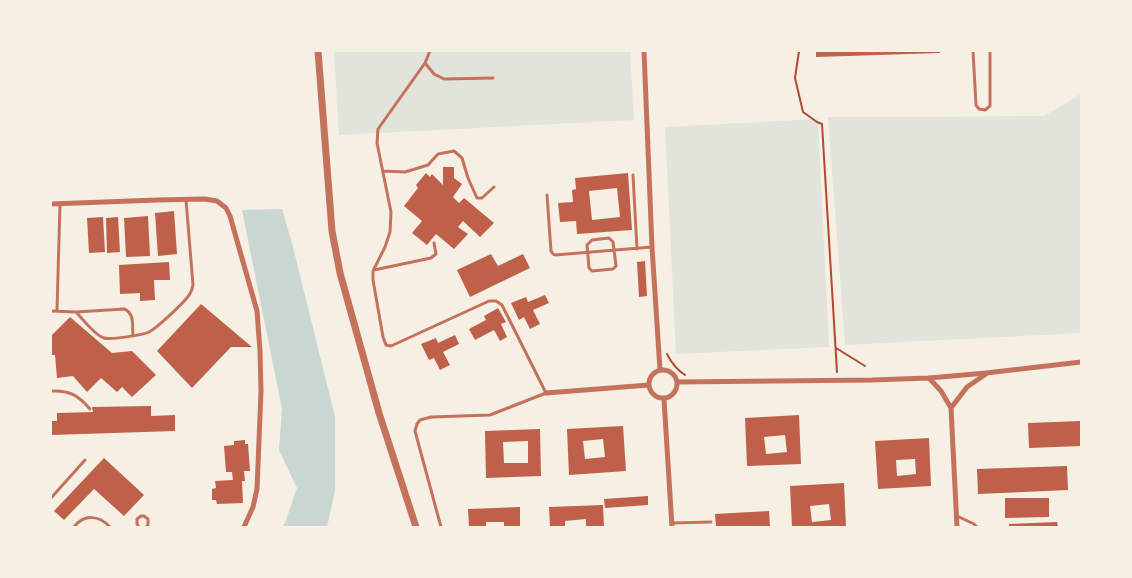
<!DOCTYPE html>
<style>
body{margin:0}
#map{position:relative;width:1132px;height:578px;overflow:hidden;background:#f6efe4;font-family:"Varela Round",sans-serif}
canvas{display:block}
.frame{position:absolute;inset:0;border:52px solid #f6efe4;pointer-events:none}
</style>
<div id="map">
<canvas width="1132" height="578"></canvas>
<div class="frame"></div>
</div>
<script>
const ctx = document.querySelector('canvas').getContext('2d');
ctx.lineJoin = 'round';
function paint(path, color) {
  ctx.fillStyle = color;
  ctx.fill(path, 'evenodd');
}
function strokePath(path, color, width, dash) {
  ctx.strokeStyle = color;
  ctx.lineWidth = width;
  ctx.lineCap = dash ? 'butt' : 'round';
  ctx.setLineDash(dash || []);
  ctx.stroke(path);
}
paint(new Path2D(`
 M334,51H630L634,120L339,135Z
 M1081,94V333L845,345L828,117L1044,116Z
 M818,119L829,347L676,354L665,127Z`), '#e2e4dc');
paint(new Path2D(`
 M282,209L293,247L335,417V491L327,527H282L285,523L297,488L279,450L282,409L242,210Z`), '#c9d6d2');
paint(new Path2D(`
 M816,51H940V53L816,57Z
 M443,167H454V178L462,184L453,197L459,203L464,198L494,223L480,237L463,221L458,227L468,234L454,249L436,234L427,245L412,233L422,221L404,206L418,188L416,185L426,173L430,177L432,174L443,185Z
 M628,173L632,230L577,234L576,221L560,222L558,203L573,202L572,190L576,189L575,178ZM617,188L620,217L592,220L589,191Z
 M174,211L177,254L158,256L155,213Z
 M148,216L150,256L126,257L124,218Z
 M103,217L105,252L89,253L87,218Z
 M118,217L120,252L107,253L106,218Z
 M491,254L498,266L523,254L530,268L470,297L457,270Z
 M645,261L647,296L639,297L637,262Z
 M169,262L170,280H154L155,300L140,301V293L120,294L119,265Z
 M545,295L549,303L533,310L540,324L530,329L524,317L519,320L511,303L526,297L528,302Z
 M201,304L252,347H231L192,388L157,351Z
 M498,308L506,322L501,324L507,337L500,341L494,330L475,340L469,329L486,320L484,316Z
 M70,317L112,353L132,351L156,375L132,397L122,387L117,392L101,378L87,392L73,376L57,378L55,355H51V336Z
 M455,335L459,344L443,352L450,365L440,370L434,358L429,360L421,344L436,338L438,343Z
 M151,406V416L175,415V431L51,435V421H57V413L93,412L92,407Z
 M799,415L801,464L747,466L745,418ZM785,435L787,452L766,454L764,437Z
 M1081,421V446L1029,448L1028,423Z
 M623,426L626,471L569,475L567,429ZM603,439L605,457L585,459L583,441Z
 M540,429L541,476L486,478L485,431ZM528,441V463H504L503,442Z
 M929,438L931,486L878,489L875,441ZM915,459L916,474L897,476L896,460Z
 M245,440V444H248L250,471H244L245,481H242L243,503L217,504L216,500H212V489L216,488L215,481L233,480L232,472H226L224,446L234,445V441Z
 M104,458L144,495L124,516L94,489L64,520L54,511Z
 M1067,466L1068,490L978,494L977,469Z
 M844,483L846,527H792L790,486ZM829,504L831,520L812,522L810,506Z
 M648,496V505L605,508L604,499Z
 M1005,498H1049V517L1005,518Z
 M603,505L604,527H586V519L565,521V527H550L549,507Z
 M520,507V527H504V522H486V527H469L468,509Z
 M769,511L770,527H716L715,514Z
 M1057,522L1058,527H1009V524Z`), '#bf614a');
strokePath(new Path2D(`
 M799,51L795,78L803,112L817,122L822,124L837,372
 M836,348L865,366
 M667,354C671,362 677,370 685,375`), '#b5482f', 2);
strokePath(new Path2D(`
 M430,51L425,63L378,129L377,143L391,212L390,232L385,247L373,271V280L383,337L386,345L391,346L489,301H496L502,305L546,393L490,415L431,417L420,420L417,424L415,431L441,527
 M973,51L976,105L979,109L985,110L990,106V51
 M425,63L434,74L444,79L493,78
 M383,171L405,172L428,165L438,154L454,151L462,158L468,178L477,198H482L494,187
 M633,175L637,249
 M547,195L551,251L553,254L555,255L652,247
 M609,238L613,242L616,266L613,269L592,271L589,268L587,245L592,240Z
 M374,270L431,258L436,254L434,243
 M57,310L60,204
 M51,311L76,312L124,309C135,313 132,326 133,336
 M76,312C83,319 94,335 104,338C110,340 143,335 149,332C157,328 180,306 186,299C190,295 192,290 193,285L186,200
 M51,391C69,390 78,395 90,409
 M51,498L85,460
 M957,516L974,524L977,527
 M672,523L711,522
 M74,527C84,514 99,515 110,527
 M139,527L137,524V519L141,516H144L148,519V525L146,527`), '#c5725c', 3);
strokePath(new Path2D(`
 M644,51L652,247L660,370
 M51,204L157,200L205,199L217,201L226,208L230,216L257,311L260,351L261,391L257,489L253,507L244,527
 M649 384a14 14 0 1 1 28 0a14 14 0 1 1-28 0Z
 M929,378L941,391L951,408L957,527
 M677,382L872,380L929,378L986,373L1081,362
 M546,393L649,385
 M664,399L672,527
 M951,408L967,387L986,374`), '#c5725c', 5);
strokePath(new Path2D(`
 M318,51L332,231L340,273L379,413L416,527`), '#c5725c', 7);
</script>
